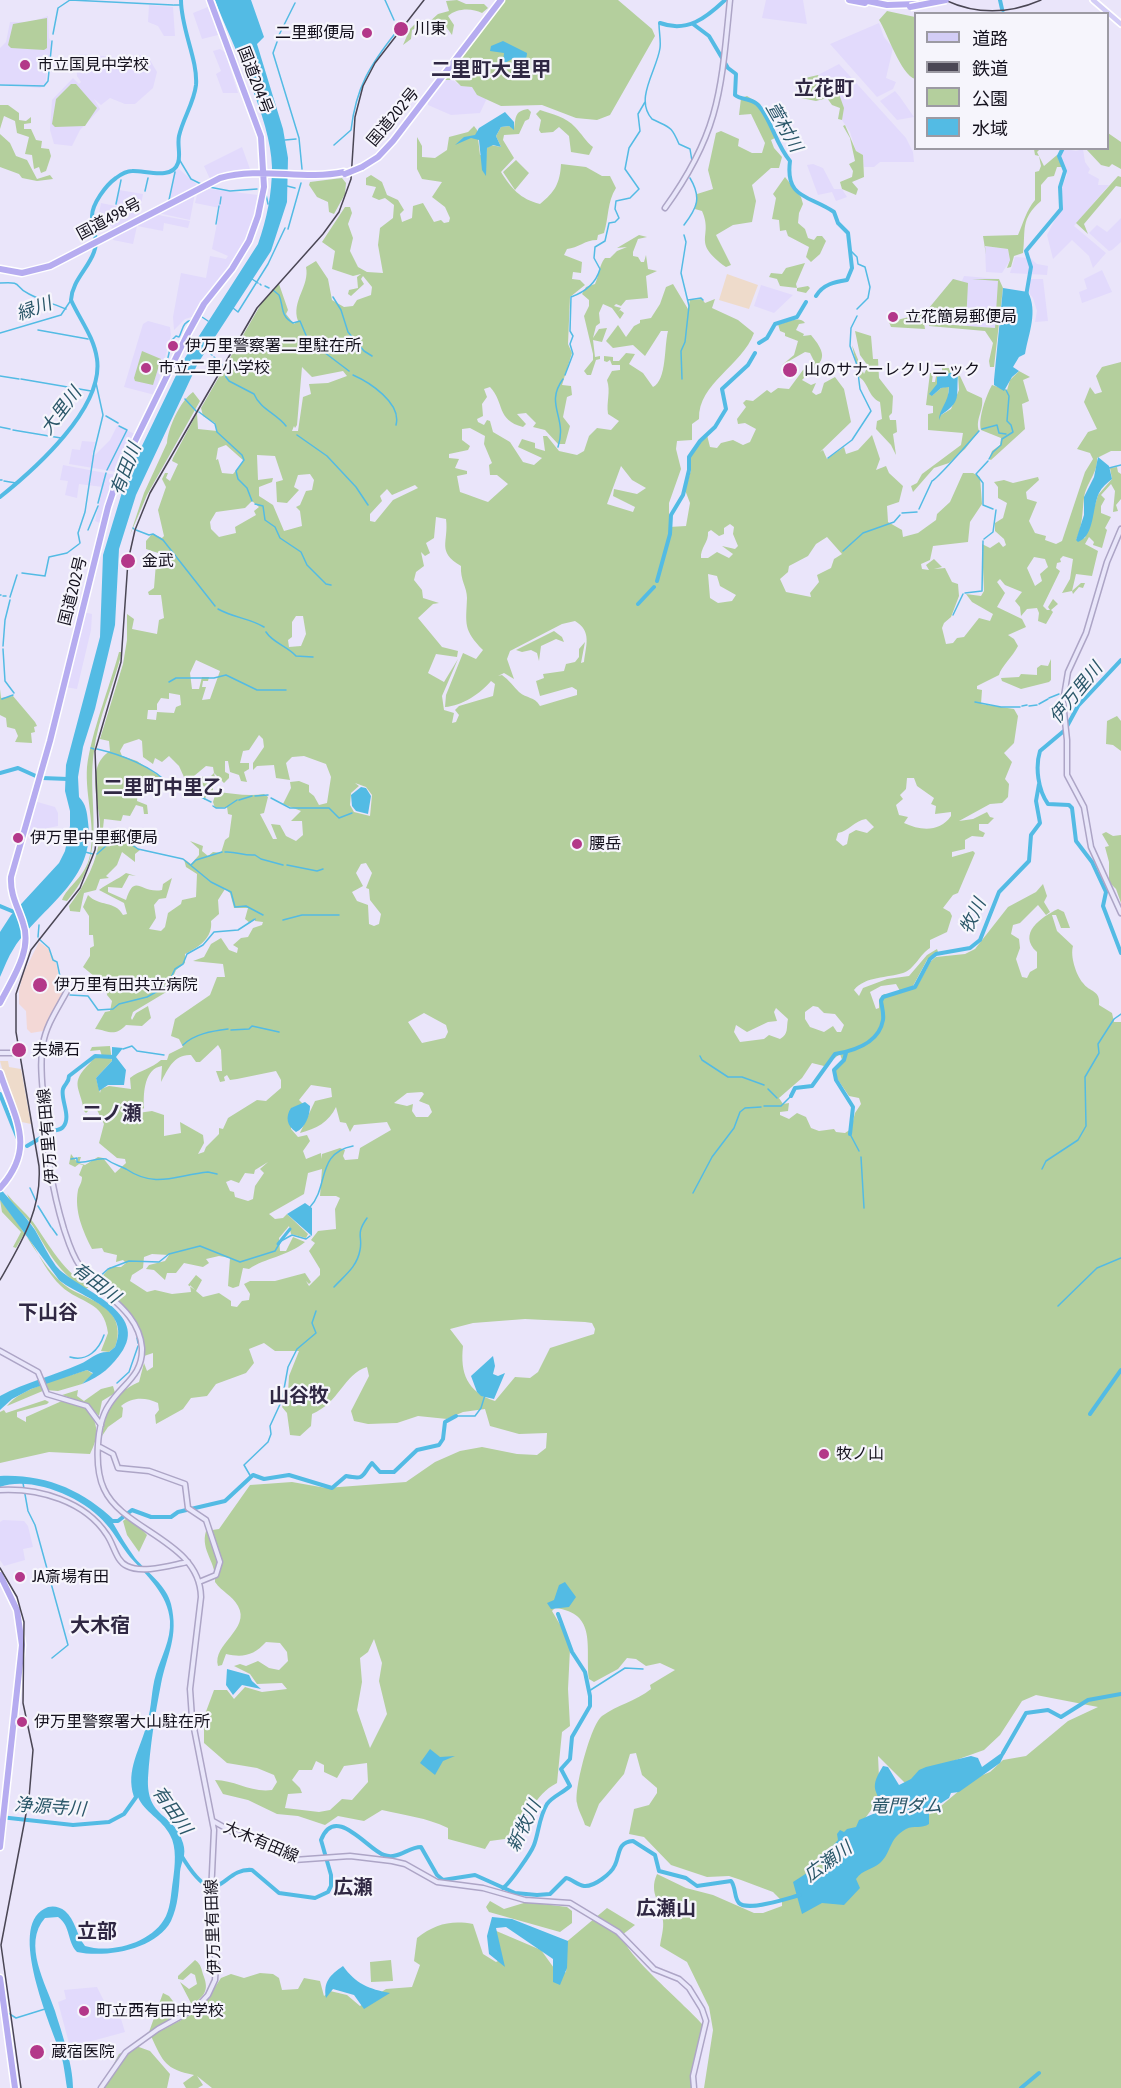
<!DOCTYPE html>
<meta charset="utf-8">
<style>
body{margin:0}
#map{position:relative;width:1121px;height:2088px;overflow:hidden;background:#eae5fa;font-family:"Asap Condensed","Noto Sans JP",sans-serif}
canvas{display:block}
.legend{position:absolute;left:914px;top:12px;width:195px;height:138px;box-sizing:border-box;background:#f6f5fc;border:2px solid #9c9aa3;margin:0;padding:8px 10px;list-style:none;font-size:18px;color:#14111d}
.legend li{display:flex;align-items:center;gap:12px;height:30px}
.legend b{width:30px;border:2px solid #9c9aa3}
</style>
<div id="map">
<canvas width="1121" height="2088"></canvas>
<ul class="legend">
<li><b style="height:8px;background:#d3cdf6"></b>道路</li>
<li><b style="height:8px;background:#4a4654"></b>鉄道</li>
<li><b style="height:16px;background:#b4cf9d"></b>公園</li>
<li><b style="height:16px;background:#53bbe4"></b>水域</li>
</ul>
</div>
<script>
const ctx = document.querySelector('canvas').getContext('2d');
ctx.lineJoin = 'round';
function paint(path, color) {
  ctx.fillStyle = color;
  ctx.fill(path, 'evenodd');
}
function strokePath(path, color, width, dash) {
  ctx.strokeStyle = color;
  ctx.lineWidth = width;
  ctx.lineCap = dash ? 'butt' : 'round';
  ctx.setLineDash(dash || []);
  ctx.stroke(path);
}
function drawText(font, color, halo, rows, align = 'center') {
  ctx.font = font + ' "Asap Condensed","Noto Sans JP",sans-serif';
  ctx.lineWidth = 4.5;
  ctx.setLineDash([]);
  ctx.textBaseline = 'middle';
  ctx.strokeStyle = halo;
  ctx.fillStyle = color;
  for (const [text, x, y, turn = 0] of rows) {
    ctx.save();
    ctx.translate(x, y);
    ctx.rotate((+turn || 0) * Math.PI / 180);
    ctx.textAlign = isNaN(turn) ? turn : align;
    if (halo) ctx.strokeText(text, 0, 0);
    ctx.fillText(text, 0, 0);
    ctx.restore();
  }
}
paint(new Path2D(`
 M766,0H803L807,24L762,18Z
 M149,5L173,7L175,36H164L158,26L148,22Z
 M208,7L218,35L202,39L193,13Z
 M48,16L49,38L52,42L45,85L40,88L0,84V48L6,42L10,22H30Z
 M879,23L884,37L893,48L886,78L896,82L893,89L877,97L830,44Z
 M220,49L225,52L238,93H223L216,74L221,71L213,51Z
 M80,54L126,58L143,55L150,60L157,72L153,88L135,104H125L110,98L101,105L94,99L100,109L80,130L72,146L54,144L50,130L52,100L73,78L79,84L81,82L77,76L76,56Z
 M839,64L906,138L913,152L914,162H880L874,167H864L863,155L856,151L850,132L842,120L839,94L830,96L818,75Z
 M452,79L458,84L472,87L477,95L487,98L480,113L451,115L428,105V102L446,80Z
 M895,91L900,97L914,117L897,120L880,101Z
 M242,147L250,169L228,172L210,179L204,166Z
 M1065,149L1076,151L1083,149L1085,162L1090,169L1088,173L1099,179L1098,185H1109L1074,226L1106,253L1093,268L1089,256L1072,240L1053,259L1047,235L1063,204L1061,189L1067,175L1060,153Z
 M813,164L823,168L834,189H842L847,197L836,201L832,192L818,195L807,165Z
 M179,169L196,184V187L169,201L175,171Z
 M209,189L258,195L256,216L236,259L195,316L185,319L174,330L173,317L181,273L206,278L210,256L226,259L228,256L212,249L220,208L195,203L198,191Z
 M119,190L143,194L140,210L116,205Z
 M195,193L190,220L158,213Z
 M101,203L140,211L139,217L111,231L112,226L97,223Z
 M153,214L190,221L188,228L164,223L163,231L137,226L133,244L113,240L114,234Z
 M1121,218V242L1112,250L1109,251L1089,233L1097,225L1107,232Z
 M985,246L1008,249L1010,260L1002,273L986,272Z
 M1015,257L1030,258L1037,264L1048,266L1047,275L1010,273Z
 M1102,270L1112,292L1082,303L1079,292L1087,289L1084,279Z
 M964,276L999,279L996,328L967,327L966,323L942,321L929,308L953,279L962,281Z
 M1030,279H1043L1048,321L1035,322L1037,311L1033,298L1029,293Z
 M761,285L793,295L774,313L754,306Z
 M148,321L170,327L171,335L155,395L124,387L143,324Z
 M117,426L135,434L117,472L69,464L72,449L80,450L82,441L95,442L92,455H95L110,440Z
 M63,465L116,475L102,524L95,521L103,487L79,484L77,498L65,495L68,481L60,480Z
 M84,612L92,614L91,630L77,689L65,687Z
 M34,801L55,807L58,813V826L38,830L36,838L24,834Z
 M3,1520L24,1521L28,1526L33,1547L23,1549L25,1560L4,1566L0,1560V1522Z
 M97,1987L110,2013L119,2012L125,2032L70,2047L58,2002L66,1999L64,1990Z`), '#e2dafc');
paint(new Path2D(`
 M727,274L758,285L749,309L719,300Z
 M0,1061H8L9,1067L21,1069L31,1124L17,1121Z`), '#eedbcb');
paint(new Path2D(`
 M39,942L49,949L56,963L63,994L43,1031L31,1033L27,1029L26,1011L19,1004V991L23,974Z`), '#f3d8d6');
paint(new Path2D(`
 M457,0L466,4H484L488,8L482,13C472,8 457,8 448,16L454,25L452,35L442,21C430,27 422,24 412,30L411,39L403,45L410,29L419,20L428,23L438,14L449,11L446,1Z
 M505,0H618L652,29L655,36L610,115L597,120L576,118L542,105L501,106L477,95L472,87L461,86L455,80H443Z
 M887,11L915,17V79C901,75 887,32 879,20Z
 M47,18V48L44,50L11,48L8,45L13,24Z
 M818,75L830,96L839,94L844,108L842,120L838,119L840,108L832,105L827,98L816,101L801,98L796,87L801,79Z
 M71,84H76L97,108L85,126L55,127L52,124L56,99Z
 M747,96L760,104L777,137L771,140L774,148L782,157L779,168H771L752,185L756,201L752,222L733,225L716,235L731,265L726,267C690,241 714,238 702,211L695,209L697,194L713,189L708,170L716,133L721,131L739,139L738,146L752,153H762L765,143L751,114L739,115L741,98Z
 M0,105H8L19,113V120L26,121L31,117V123L24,124V129H31L36,140L42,141L41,148L49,149L51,156L46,171L41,173L39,167L34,169L32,155L25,154L29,137L17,133L15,121L4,116L0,129Z
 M528,109L531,112L529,119L525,121L519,134L504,135L503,140L514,158L501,172C511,188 520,199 540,204C555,192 560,183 561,164L586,167L602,176H610L616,188C607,202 609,217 604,233L598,235L597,240C585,240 578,248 567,249L564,255L582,262L581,273L573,272L572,279L580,280L585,285L570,297L568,344L572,353L562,385L571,386L572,395L567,397L563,417L570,426L565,444H558L545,430L533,427L536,423L526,413L517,414L526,424L523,427C496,420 505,403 490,387L484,389L487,397L482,404L483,416L477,419L478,422L484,425L487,420L490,421L493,432L510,442L523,462L534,465L542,458L518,447L522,439L535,443V448L545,451L543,436H547L559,451L577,455L584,451L589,436L597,428L611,430L619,421L608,414C606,402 611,392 607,380L612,371L620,370V365H612L610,360L607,362L604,361V356L613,357V361H619L626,353L635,354L629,364L643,373L653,387C667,380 664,346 668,331H661L645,356L633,345L613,348L606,341L618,325L626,337L634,326L640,323V320L651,318L660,304L666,287L673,284L688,309L690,300L702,299L705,303L715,299L712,308L738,320L754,333C742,366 698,383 699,419L692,424V440L677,441L676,449L681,469L669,503V527L686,526L690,503L685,490L691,470L690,458L696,446L707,435L710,447L717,448L721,443L733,440L743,445L750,442L756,429L745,423L738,424L737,419L746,407L743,403L746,400L753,401L767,390L771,393L778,388L789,389L803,370L815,363L810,353L805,352L782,365L794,355L798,341L785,336V333L780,331L778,324C788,323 799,315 805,323L799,324L796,330L804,334L803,336L811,335C832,360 820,362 802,380L811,385L816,383L812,392L816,395L821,393L824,383L835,377L844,389L851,422L820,452L823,450L827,459L844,447L846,454L858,450L872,435L880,459L876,470L886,466L889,473L903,486L899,502L887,506L888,522L902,530L903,537L918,533L936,520L937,514L950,502L963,473H973L980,477L982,504L970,522L968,542L933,546L930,560L921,564L922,569L929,570L926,565L934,559L942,567L934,569L945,568L952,582L958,584L959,596L951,617L944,623L942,628L946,644L953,643L957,638L964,637L979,618L990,621L993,614L972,602L966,594L981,596L984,591L982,544L990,548L999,542L1003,547L1006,545L1004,539L995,531V523L1003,518L1007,503L998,498V487L994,482L1004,480L1013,483L1038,477L1039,480L1026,492L1027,499L1037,502L1029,521L1035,533L1046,536L1045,540L1056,544L1062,541L1085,472L1093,459L1090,453L1077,449L1088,432L1097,429L1084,402L1090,387L1095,394L1102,392L1096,376L1102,367L1121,362V451H1111L1097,458C1098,473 1086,483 1084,498C1082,513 1083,525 1076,540L1085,538L1098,495L1112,479L1110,468L1117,467L1118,472L1121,474V499L1116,505L1118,511L1113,512L1115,491L1111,484L1101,495L1105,499L1101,506V513L1111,517L1105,528L1107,530L1102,548L1093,545L1094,542L1089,537L1085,544L1098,551L1092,576L1076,574L1072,591L1081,583H1085L1083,588L1079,587L1073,594L1072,591L1062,593L1070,579L1073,559L1063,556L1060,559L1061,562L1057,563L1056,568L1060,571L1043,606L1047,610H1050L1048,607L1053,599L1058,604L1051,610L1053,612L1046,624L1038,621L1039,613L1037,608L1027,609L1021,616L1020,607L1015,601L1022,592L1005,585L1000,579L997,582L1005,593L997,607L1022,619L1026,627L1008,635L1014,639L1018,646C1013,656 1001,667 999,675L977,686V689L982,690L981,704L1014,709L1018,716L1014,743L1004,753L1012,762L1005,779L1009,784L1008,797L1002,803L990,804L959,821L973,819L987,812L990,817L994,818L988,824H979V830L985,833L983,837L972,836L965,840V849L952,852V857L973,851L975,853L958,893L953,895L943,908L950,912L952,916L947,932L930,940V948C920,954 914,970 903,973C888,978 865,976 854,990L859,996L863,988L887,979L909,976L927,955L937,949L938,952L927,960L913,986L900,991L896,984L881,986L870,992L876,1009L879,1008V999L884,994H894L916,988L931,961L936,957L965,954L975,949L1008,907L1036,892L1043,884L1047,896L1044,902L1050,912L1046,915L1038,905L1020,923L1013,925L1011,934L1019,939L1020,948L1016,959L1022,977L1027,978L1030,972L1037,968V952C1017,934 1041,917 1058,909L1064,912L1070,928H1061L1056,915H1052L1057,931L1073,946C1070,956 1076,975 1083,983C1089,992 1101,990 1099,1005L1112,1013L1114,1022H1121V2088H704L713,2030L709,2007L687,1962L660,1946C661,1938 664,1929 663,1921C662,1903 648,1894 657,1874L686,1888L713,1895L754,1913H763L782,1906V1901L773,1892L741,1880L729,1876L707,1877L671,1865L644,1837L629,1834L634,1809L649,1805L657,1793V1788L642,1775L636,1753L630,1754L624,1774L599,1804L590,1827L585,1825C583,1818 578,1810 577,1803C574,1789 591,1724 602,1716C617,1705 636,1701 651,1689L650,1685L675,1670L660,1663L646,1666L636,1659L627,1658L618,1669L594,1682L589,1679C585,1648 598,1613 555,1608L552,1611L569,1640L570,1649L568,1689L570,1726L562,1732L557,1783C533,1795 529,1819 512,1838L490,1841L485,1849L448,1839V1828C425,1817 407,1816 382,1810L364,1821L338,1816L325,1825L298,1816L277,1814L248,1800L223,1794L215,1780C235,1780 251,1793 272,1790L277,1782L274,1775L257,1768L227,1763L204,1743V1717L214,1690H227L234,1699L245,1687L262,1692L287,1689L282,1683L257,1684L250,1674L234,1666L240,1664L246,1666L258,1661L269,1668L279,1670L288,1661L287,1652L280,1643L266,1642C254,1655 244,1658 226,1654L222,1665L218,1666C212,1644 251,1629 238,1606C232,1595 222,1592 215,1582C217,1562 200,1551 206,1531L219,1529L250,1485L292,1482L326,1488L406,1482L435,1462L460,1451L482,1447L517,1454L537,1455L546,1448L547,1433L519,1434L490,1426L485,1409L463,1412L447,1419L418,1416L397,1423L368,1424L354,1421L351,1411L369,1376L367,1367C344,1374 339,1403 312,1414L311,1426L300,1436L290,1435L287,1413L282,1407L288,1393L289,1376L299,1351H275L264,1343L249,1349L254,1363L246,1373L216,1384L207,1396L191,1398L183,1409L156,1424L155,1415L159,1410L158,1403C145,1397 132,1397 121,1406L123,1408L122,1417L108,1427L102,1436C106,1409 112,1394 139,1382L144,1363L147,1371L153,1367V1353L144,1356C145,1322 123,1305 101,1283L100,1279L110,1267H121L126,1263L123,1260L116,1262L117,1255L104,1252L102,1248L92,1249C83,1231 74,1211 78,1190C79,1186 82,1183 82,1177L79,1175L83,1165L79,1164L75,1167L69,1164L71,1154L77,1162L78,1157H81L79,1163L85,1165L98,1157L103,1158L115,1173L126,1163L125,1159L117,1158L99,1143L104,1124L96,1108H91L86,1113L84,1111C80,1086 69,1084 90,1063C94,1058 95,1057 102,1056L100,1050L90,1051L92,1047L110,1046L112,1061L96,1078L100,1093L101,1089L109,1086L131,1089L130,1078C140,1070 151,1069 161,1060H167L169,1054L183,1047L179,1039L171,1036L175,1019L210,995L217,977H225L223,964L193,961L204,957L211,944L221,938L229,950L237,953L238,948L233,945L241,938L248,937L253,928L262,925L263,922L255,921V918L250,923L245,919L248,908H234L230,893L225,889L218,900L219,914L211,921C213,938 199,947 185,954V963L176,970L170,984L173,988L133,1012L131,1018L132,1020L136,1013L148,1006L151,1018L142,1026L126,1025C114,1038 108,1030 95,1029L105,1012L110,1011L112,1001L107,995L106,986L83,967L90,956V948L94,946L93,935H89V916L83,907L88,895C99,907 115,900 123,915L127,914L124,903L99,890C108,883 117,880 126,873L136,876L129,875L122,888L108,887V892L126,900C135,872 140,894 162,890L163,884L172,878L166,898L159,899L154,905L156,918L149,929L161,931L165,927L168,913L181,904L182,900L196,897L197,874L186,867L184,859L191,864L199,855V849L190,841L203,846L202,851L208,856L213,852L221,853L225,840L229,837L232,815L228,814L227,807L215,808L213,802L216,792C231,793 248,797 264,794L268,797L264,813L260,814L273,839H277L271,824L280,825L286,836L296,841L303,835L302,821H291L301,811L283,804L291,788L290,782L299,781L309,785V792L314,796L319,805L327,803L331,777L326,764L304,756L292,757L286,763L290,780L276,778L274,765L257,766L253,770V763L264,747L263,739L259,735L249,750L243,751L240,763H249V769L244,772L247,782L241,781L239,775L230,772L228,761H225V772L229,774V778L224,783L214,773L215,777L211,776L214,773L213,767L206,766L194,776L205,777L213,786V792H207L205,800L198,794L204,792L205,788L202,784L188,786L179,766L169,756L162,762L155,758L153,764L143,757L142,741L139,739L124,744L120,751L122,756L137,761L165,780L139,782L137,801L147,805L148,814H144L143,807L136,805L130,816L123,815L121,821L104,819L102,838L123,837L140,850L135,854V862L122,852L117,865L106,876L109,878L100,879L96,890L84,893L80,912L70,911L69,906C85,885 98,861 100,834C103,808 82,769 110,751L109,741L100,739L123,664L127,640V614L134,619L132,629L157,634L159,620L164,618L161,595H149L148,592L154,588L156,563L162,558L161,554L146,549V541L152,534L162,538L164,536L158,510L166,487L162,479L165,473H168L166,478L170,481L178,464L172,461L173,458L197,413L198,429L217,431L215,423L203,416L201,408L261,304L279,284L288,310L286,314L294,324L298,321C291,301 310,286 306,267L316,261L328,279L332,300L344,307L353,306L357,300L371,295L372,287L363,276L361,279L364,284L351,296L348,294L349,290L358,288L357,277L361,274L353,276L332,269L335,251L322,242L345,207H350L352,213L348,224L353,238L350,251L358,267L367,272L383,273L378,245L380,228L393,218L394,205L385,198L379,200L372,197L376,187L366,185V178L371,175L382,182L387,195L398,200L404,210L400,214L402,222L412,218L413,206L423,203L434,222L441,220L444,223L449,222L450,218L445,207L432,197L442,182L422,179L417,169V137L422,146V157L435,158L447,150L449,137L468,132L474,126L477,130L480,155L486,156L487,148L491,145L501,147L496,136L501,127L509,126L514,129C516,118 514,111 528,109ZM302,367L312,377L343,371L347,376L328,383L309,384L311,394L303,397L298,431H292L294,426L295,428L297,425ZM470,428L485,436L484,444L492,463L489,465L490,475H497L508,484L488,502C478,499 470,495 460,492L457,476L467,474V471L455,468L459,459L449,458V454L468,450L470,446L462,440V429ZM226,445L244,461L233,474L222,473L218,459L216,460L218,448ZM257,455L275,456L283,480L276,482L277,502L287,503L299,490L294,487L298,475L310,474L314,480L312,490L306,491L300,505L296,507L300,511L302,526L284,531L273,505L259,496V487L272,482L273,478L258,480ZM621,466L632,480L646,488L637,494L614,489L613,496L635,507L633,512L607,504ZM415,485L418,488L393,500L375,522L370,521V514L382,501L380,496L387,489L392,495ZM252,501L259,507L254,511L256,515L235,527L236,533L219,537L211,529L210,522L216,512L245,508ZM436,517L446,519C449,543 436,551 461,566C460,580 467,587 467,598C466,624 463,630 483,650L476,659L463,653L446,695L445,707C462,706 481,693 491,681L495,684L493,696L459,706L455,710L459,715L456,722L452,723L454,713L444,710L442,696L458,659L444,682L428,673L436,654L457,657L458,651L442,647L418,618L433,604L439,603L423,598L422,590L414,580L416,572L424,566L421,552L425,556L430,553L426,543L434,538ZM730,524L734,527L733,534L738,546L735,549L722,546L733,554L729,558L717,552L708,558H701C700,548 709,542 708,532L711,530L719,536L724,534V528ZM827,537L842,554L834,559L831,568L817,575L819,582L810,593L811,597L786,592L780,579L788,572L789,566L808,556L816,544ZM1034,557L1045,559L1048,567L1040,574L1042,581L1035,586L1027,568ZM708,574L717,576L720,586L736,595L732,601L718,603L710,598ZM296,616H303L306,634L301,646L289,647L288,640L292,637V622ZM575,621C592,631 586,645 584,662L581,663L585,642L579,649V657L575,662L566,664L564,671L543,674L544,678L536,681L540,696L572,687L577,690V695L540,706C534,696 527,699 519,692C514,687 509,680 502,675L498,676L504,673L514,679L507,659L510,651L562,624ZM196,660L220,671L210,699L202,700L206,687H202L203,681H208L209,677H202L199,689H192L190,673ZM169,693L180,695L181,705L176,707L174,713L157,712L156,720L147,719L148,710H157V704L161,698L169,699ZM907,778H914L917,786L934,798L931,804L936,806L935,814L951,812V816C940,832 921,831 904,823L908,817L899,815L896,805L903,799L900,795L906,789ZM355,783L366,787L372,795L370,816L354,812L350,805L351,793L359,786ZM866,819L874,827L867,833L856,830L849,834L847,844L843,846L836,840L838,833C849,831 854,821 866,819ZM366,863L372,873L366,888L369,889L370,900L381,914L379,924L374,926L369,924L368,905L357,901L352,892L363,886L356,873L361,864ZM813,1006L818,1007L824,1013L835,1014L844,1025L841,1032H837L833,1026L824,1032L810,1027L805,1019V1012ZM776,1008L788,1019C786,1028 789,1034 780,1039L769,1035L764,1039L740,1042L734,1032L736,1025L747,1032L768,1022L777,1021L774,1012ZM424,1013L446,1025L448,1032L445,1038L422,1043L408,1022ZM218,1045L221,1050L222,1071H216L220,1082L225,1081L224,1077L227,1075L230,1080L237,1079L276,1071L281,1080V1088L266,1101L257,1100L228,1118L223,1129L219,1128V1134L206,1147L204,1152L198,1154L204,1143L203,1135L180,1122L181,1133L164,1136V1115L152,1111L138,1113L144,1108C143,1092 145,1068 162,1066L161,1082C168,1069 174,1054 191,1055L196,1062H200ZM840,1054L842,1060L835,1070L836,1077L849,1096L859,1098L861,1104L855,1113L851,1129L845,1133L836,1132L834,1129L819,1131L811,1128L806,1117L797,1113L789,1119L780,1115V1112L788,1111L789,1103L783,1104L779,1098L802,1078L812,1063L824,1066ZM311,1085L331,1088L332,1097L315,1101L300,1133C316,1129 329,1122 336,1107L340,1122L346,1123L350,1132L354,1125L387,1122L391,1130L360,1148L358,1159L345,1160L343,1156L345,1150L340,1148L322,1154L321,1159V1153L306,1159L303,1151L310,1141L307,1135L298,1137L291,1129L292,1108L303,1104L299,1100ZM422,1092L424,1094L419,1101L429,1105L432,1112L428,1117H416L412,1111L413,1104L407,1106L394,1103L407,1093ZM268,1162L260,1169L264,1173L255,1186L253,1199L248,1201L235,1197L234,1192L230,1191L226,1182L231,1180L239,1183L245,1173L254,1174L255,1170ZM322,1169L320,1196H336L340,1198L335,1209L336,1229L318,1231L311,1240L315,1243L309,1251L320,1269V1275L309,1286L306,1281L309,1284L311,1282L305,1273L275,1281H250L244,1284L250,1294L249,1300L242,1301L237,1307L231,1306V1301L219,1293L203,1297L196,1291L202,1280L196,1275L188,1285L195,1290L190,1285L191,1292L172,1294L155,1290L147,1292L130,1281L132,1275L143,1268L144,1257L152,1254L169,1255L165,1261L149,1265L146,1269L154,1270L165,1280L167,1273H176L184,1263L203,1267L209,1263L206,1259L219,1256L230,1258L228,1286L233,1288L239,1286L243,1268L249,1269C265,1258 288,1256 305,1242L293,1237L286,1251H280L279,1238L289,1226L291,1234L306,1238L308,1234L287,1214L283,1218L275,1219L269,1214L304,1194L308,1173ZM525,1319L585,1322L592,1323L595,1329L594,1334L550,1348L538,1372L530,1378L515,1377L495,1401C467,1392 460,1373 463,1346L450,1329L473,1323ZM374,1639L382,1663L379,1681L387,1714L370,1748L357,1710L362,1682L360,1658L368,1652ZM1036,1695L1098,1707L1068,1721L1026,1756L1003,1760L990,1772L973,1779L935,1811L810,1883L818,1873L832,1863L880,1798L878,1756L905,1783L942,1765L984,1750L1000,1735L1022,1701ZM316,1761L324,1765V1772L337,1778L344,1766L367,1763L368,1782L352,1800L342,1799L330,1810L319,1812L285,1808L288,1794L302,1793L300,1788L292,1780L299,1770H312Z
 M540,110C552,114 566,117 575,127C582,134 586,142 593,147L589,155L571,152L569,136L559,127L553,132L541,133L539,130L541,120L536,114Z
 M845,125L856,151L863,155L864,177L852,182L858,189L856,195L842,189L840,182L852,177L853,171L849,164L855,161L850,138L843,126Z
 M1108,133L1121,142V169L1112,164L1109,167L1101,165L1086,149L1108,148Z
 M0,134L10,143L16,156L27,160L37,179L50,175L53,179L37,181L22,178L19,174L0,167Z
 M1034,149H1040L1037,152L1044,166L1057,155L1062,167H1057L1054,176L1048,177L1041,185V201C1020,219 1026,230 1023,253L1014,256L1011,267L1007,268L1010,260L1008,249L985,246L986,255L983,236L1018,235C1024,221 1026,211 1035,200V172L1039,171L1041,166L1039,156L1035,155Z
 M516,160L529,173L515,190L503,172Z
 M1118,176L1121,177V187L1116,186L1084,224L1088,234L1076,223Z
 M785,177L801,197L803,204L799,213L798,223L805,229L808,238L814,240L817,236H822L826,241L820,254L811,262L806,257L809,247L788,236L786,230L780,231L779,220L772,219L776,198L773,194Z
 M342,178L346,183L345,194L334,214L329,212L328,202L317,197L309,185L310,182Z
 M639,235L647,237L638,239L633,252V256L638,257L641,262H644L646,255L648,269L657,271L646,276L648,298L626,300L621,306L616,304L614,306L621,308L618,312L620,310L624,313L620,319L612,308L603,304L599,313L600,323L596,326L593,338L599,329L607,328L602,342L593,340L595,357L600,356V359L596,360L591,375H587L584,371L593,360V354L584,316L589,306V300L582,294L586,287L595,284C599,276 599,265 605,258H610L617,251L627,247L617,248Z
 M805,263L796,284L797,288L808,286L810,288L806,293L797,291V288L780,286L777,279L769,277L771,273L782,274L786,268Z
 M953,279L968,283L966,323L942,321L929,308Z
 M972,279H999L1003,288L994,367H990L989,361L993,343L985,331L929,326L931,317L940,324L995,328L998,281Z
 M919,310L923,316L925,329L891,327L889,322L909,317Z
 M855,331L871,336L873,359H878L879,378L893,396L892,413L889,416L890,420H896L897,432L893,434L896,455L891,445L876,429L877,421L882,419L880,402C868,397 869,383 859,377L852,345L864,374L868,366L860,355Z
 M142,351L161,359L153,385L135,381L134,378Z
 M942,368H952L953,372L940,378L932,396L941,388L949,386L948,400L941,415L951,409L959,390L958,375L960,376L967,391L982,398C984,411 975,419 979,431L965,449L949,463L934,468L913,492L911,486L917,483L922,474L961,445L963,433L928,430V414L933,413V406L926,405L930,373H933L932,382H935L936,376L942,373Z
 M1019,371L1030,377L1023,380L1029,401L1022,404L1025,429L991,460L989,459L992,451L1000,445L1001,438L981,430C978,418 986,396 992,385L1007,390L1010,380Z
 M193,392L200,401L147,495L130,535L144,493L167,443C168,428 180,401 193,392Z
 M554,631L562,637L564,642L556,639L541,646L539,661L537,653L531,650L522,652L516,650Z
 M119,652H122C114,684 98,718 94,751C86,806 110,853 67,901L62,900C67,886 86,877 90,855C96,825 85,797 87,767C91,733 110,686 119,652Z
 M1051,659V680L1049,682L1021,689L1002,681L1001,678L1019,677L1021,674L1037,675V668L1041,665L1048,666Z
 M0,689L1,698L13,696L35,722L37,726L34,727L35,732L31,733L32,743L15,742L18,736L15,729L7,727L6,718L0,715Z
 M1117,716L1121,721V751L1113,745L1106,744L1107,721Z
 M1106,832L1113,836L1121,835V903L1116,889L1109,882V862L1105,847L1109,846L1102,834Z
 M7,1194C15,1204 25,1212 33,1222C48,1243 65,1275 90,1286L86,1289C59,1275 47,1249 33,1226C26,1215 10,1205 7,1194Z
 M0,1200C22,1224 37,1259 60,1281C76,1297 101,1298 113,1316C119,1325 119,1338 115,1347L109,1352L101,1351L108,1333C104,1300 80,1304 61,1286C48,1274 39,1255 30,1240L24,1234L16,1248L13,1247L21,1232L2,1212Z
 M87,1370L93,1374L82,1384L58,1391L45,1390L7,1406C20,1388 66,1377 87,1370Z
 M113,1386L115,1393L102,1401L99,1416C87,1403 76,1400 62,1395L78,1390L77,1396L84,1401L101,1389Z
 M45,1400L49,1402L47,1404L17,1412V1417L26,1422V1417L64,1400L87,1408C99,1424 99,1437 90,1454L49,1452L0,1463V1412L4,1410L6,1413Z
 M130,1516L147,1535L139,1552L127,1535L123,1521Z
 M490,1901L504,1909L527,1902L567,1907L572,1911V1923L560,1932L489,1912L486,1907Z
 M607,1908L635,1925L622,1935C623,1953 688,2007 703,2025L693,2088H212L197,2076L203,2085L198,2088H186L183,2083L194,2075C165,2069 163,2062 151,2036L200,2010L221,1978L231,1974L244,1978L260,1973L273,1974L279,1978L282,1990L298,1989L304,1978L320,1981L324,1996L330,1991L347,1995L360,2006L386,1989L412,1987L420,1965L414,1961L417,1938C435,1924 451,1920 473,1924L483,1954L496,1962L498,1961L494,1930L541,1950L559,1975L566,1972L567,1958L564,1944Z
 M195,1960C202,1965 201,1969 204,1977C209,1991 204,1996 192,2005L180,1982L189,1989L197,1984L195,1975L191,1973L183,1980L178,1979V1976Z
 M391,1960L393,1981L371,1982L370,1962Z
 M163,1993L169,1996L183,2014L149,2032Z
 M136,2046L150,2051L170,2074L167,2088H101L119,2054Z`), '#b4cf9d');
paint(new Path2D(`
 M215,0H251L264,37L257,44L283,129L288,158L287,202L271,251L198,363L136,495L119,549L115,625L95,709L83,747L78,777L79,797C86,804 87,812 88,822C96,880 42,906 14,948C8,957 4,968 0,977V932L11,915L59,863L65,851L70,826V811L65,791L66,765L100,637L103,555L126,479L183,361L258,244C267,219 272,193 272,167C271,117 233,48 215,0Z
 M503,41L527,53C527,60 522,67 515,68L514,58L503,64L504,53L490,51L491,46Z
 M505,112L514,122V130L509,126L501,127L496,136L501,147L493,145L487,148L486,176L482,170L479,140L471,138L455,145L464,137L475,135L479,128Z
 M1003,288L1028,292C1038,312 1029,332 1025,354L1019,357L1013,367L1019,371L1012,377L1004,391L994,385V380Z
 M953,372L958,375C956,397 962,401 941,415L939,420C939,409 949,402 949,387L941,388L932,396L929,394L937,384V377Z
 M1098,457L1109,466L1112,479C1107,483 1102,487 1099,493C1092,507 1095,536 1078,542L1076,540L1084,515V497L1094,477Z
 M361,787L366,788L371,796L368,814L356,811L352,806L351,795Z
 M112,1047L123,1048L116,1057L126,1070L124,1085H108L99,1091L96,1078L112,1061Z
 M305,1102L310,1106C310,1116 305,1128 296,1132C287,1126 285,1117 291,1108Z
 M0,1188C11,1202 25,1215 35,1230C42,1242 48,1255 56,1266C74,1288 148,1310 123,1350C112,1367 101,1376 82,1384L93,1373L87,1370L31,1389L12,1399L0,1410V1396C26,1382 53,1376 80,1364C90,1360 97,1351 109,1352L115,1347C132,1308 81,1298 59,1280L0,1200Z
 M305,1203L312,1208V1236L287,1214Z
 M493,1356L495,1366L493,1374L498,1376L505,1373L494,1399L481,1396L477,1392L471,1376Z
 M0,1476C45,1474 83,1490 115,1521L113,1523C120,1535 127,1547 135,1558C147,1572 167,1586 171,1604C179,1637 167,1654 161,1684C155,1714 150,1747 148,1778C146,1819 175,1813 183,1843C187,1856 181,1861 180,1872C179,1889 178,1906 171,1921C156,1950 105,1958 77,1952C67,1942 71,1926 58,1917L45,1918C22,1944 46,1984 55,2011C62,2034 73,2064 73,2088H67C65,2076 64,2063 60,2052C50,2024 8,1928 44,1909C50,1905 59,1906 65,1911C75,1919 77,1936 85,1946C111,1954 153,1943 166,1916C171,1905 171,1892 173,1880C175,1866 177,1847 170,1835C162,1819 144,1812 138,1797H134C125,1769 141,1749 147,1723C152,1707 151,1690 156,1674C161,1657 171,1640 170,1621C168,1594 147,1576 130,1557C121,1546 115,1534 106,1524C85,1498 32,1475 0,1487Z
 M565,1582L576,1597L569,1607L551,1609L547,1603L554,1600L559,1585Z
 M227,1669L249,1675L252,1681L261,1689L242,1685L233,1695L226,1685Z
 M430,1749L440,1757L455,1756L443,1761L435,1775L420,1763Z
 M1007,1749L1000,1763L959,1792L951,1793L949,1798L929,1811V1824C922,1829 914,1825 906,1829C888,1839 892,1852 880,1863C872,1870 863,1869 856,1879L860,1888L844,1905L822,1903L802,1914L793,1882L810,1871L828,1872L824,1855L838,1840L837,1834L840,1830L844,1832L847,1829L856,1827L859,1820L880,1811C881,1789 866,1793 883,1766L888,1767L899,1785L911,1779L919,1770L926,1767L971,1756L978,1758L982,1767Z
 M492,1917L512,1919L568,1941L567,1968L560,1985L553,1982V1959L506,1927L496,1928L505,1967L489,1954L487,1936Z
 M343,1966C356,1984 369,1989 390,1993L364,2009L354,1995L333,1989L326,1998C323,1982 330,1975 343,1966Z`), '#53bbe4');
strokePath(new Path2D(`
 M385,0L394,20
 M174,5H181
 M659,24C659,32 661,40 660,48C657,70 634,99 652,119C670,128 671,125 679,144L690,149L692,161
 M53,34L58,8L70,0L173,5
 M278,37L295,3
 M277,42L273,53L299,138L302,169
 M0,85L44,86L48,81L52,41
 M285,140L296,139
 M334,145L351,130C356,87 370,65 397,31L396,24
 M179,159L191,179L201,184
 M287,186L295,188
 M209,187L230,191L257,189
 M265,190L268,204
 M145,191L148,178
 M169,200L175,172
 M116,204L121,180
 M220,204L221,197
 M216,224L219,206
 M684,225C697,208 702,198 690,178
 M288,229L301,183
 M851,251L857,257L858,264L865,267L870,287L868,298L857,309
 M252,279L258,283
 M0,283C25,281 13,287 29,294C40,300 54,304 66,309
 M260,284L261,285
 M265,286L269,288
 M273,290L279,295C284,307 280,316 293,323L300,321L308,340L349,371
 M333,297L341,310L348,332L364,351L372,356
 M688,300L701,298L703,300
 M233,308L238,312L268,264L285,228
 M202,317L208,321
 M38,330L88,339
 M0,333L61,315L71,300
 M206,350L212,355
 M214,357L222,365
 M225,367L226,377L229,381L254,394C260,409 277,414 286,426
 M164,375L172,340L176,336L179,337C183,330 182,322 192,320
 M353,375C369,382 402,403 396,425
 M565,375L573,354L570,344L573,336L570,331L571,297C585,292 596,283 600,269L594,258L595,247L605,241L609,223L615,222L619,218L615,209L616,201L630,198L639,189L625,169L629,148L640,131L638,114L645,102
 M0,376L19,379
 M21,379L91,391
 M682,379L681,351L685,342L689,306L681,273L686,242L684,235
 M185,399L196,411
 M199,412L215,424L217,432L242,455L244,460L236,471L238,479L247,488L252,501
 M106,416L118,423
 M0,427L10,429
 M982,429L997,425L999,433L1006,434
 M13,430L61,438
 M297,435L327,456L356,487L368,505
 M558,447C568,417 544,405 563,379
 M828,458L852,440L871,411L860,389L857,365L850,346L851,328L857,316
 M989,459L993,452L1001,445L1002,439L1013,432L1011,425L1007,421L1009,396L1006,390
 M988,461L976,474L983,483V505L993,509
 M1109,468L1121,465
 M107,470L127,430L119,426
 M0,480H2
 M4,481L16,483
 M98,503L106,473
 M255,504L263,506L265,520L275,527L280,538L301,552L307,565L326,584L331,585
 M919,509L932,481C937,479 972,439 979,431
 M902,513L917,512
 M133,528L134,529
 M88,530L98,506
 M136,530L149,535L153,534L163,540L215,606
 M984,539L993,532L996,510
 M80,543L78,533L85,512L94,452L103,415L96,383
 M843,551L863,533L894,522L900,515
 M22,573L45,576L49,557L67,553L79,544
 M965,593L982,591L983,541
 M0,595H1
 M3,596H6
 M10,597L17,575
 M218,609C234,618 249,618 264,627
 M953,615L963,594
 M266,632C273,643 287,646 296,656L313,657
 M3,646L5,620L10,600
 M3,649L5,681L14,693
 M169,682L176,678H214L226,675L257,690H286
 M1049,698L1059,694
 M2,699L13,695
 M975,702L1001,707H1020
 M1039,704L1048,699
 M1022,706L1027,705
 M1029,706L1037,705
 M91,748L94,749
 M97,749C119,754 155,767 169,785
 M172,785L199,794
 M255,796L268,795
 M201,797L211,802
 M271,798L290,808H329L339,818L352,813
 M239,800L252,796
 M213,806L216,808H225L237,800
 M85,852L93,854
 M225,852C236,851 243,856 255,855L261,859L283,865
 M97,854L108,844L122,838L138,849L183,859L211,882L231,892L235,907L246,906L263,915
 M191,865L196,860L222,852
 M287,865L317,871L323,869
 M283,920L302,915H339
 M38,937L39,925
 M39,939L49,948L53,960L57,962L63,991
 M70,995L88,996L98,1010L113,1009L119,1004L147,997L167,986L175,969L183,964L187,954L203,945L214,932L238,930L255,919
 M231,1030L249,1029L252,1026L279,1032
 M183,1045C194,1034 212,1031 228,1029
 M123,1049L132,1046L137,1051L164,1055
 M700,1056L702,1060L728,1077H742L764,1085
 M768,1089L777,1098
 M764,1106H781L791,1096
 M850,1134L859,1151
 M861,1157L864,1208
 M71,1159L77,1158V1162C88,1164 95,1157 106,1159C114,1165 118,1165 126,1169C156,1189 176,1175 208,1172L217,1174
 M1042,1169L1046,1161L1078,1140L1086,1126L1085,1077L1099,1053L1098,1044L1114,1019L1121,1014
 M30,1188L36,1201
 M693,1193L712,1157L734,1128L740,1112L745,1108L761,1107
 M38,1206L51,1227
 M310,1207C329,1187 316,1153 353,1146
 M52,1228L57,1235
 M95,1281L108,1269L129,1261L159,1262L169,1254L200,1246L240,1262L275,1251L281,1241L292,1235L306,1239L310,1236
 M334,1287C345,1275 357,1267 360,1250C363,1236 355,1235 367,1218
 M1058,1306L1097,1268L1121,1258
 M137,1338L138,1343
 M70,1357C87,1362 99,1350 104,1335
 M117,1383L129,1372L138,1346
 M456,1416H475L481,1408L485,1395
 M251,1477L244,1465L268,1442L271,1434L270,1426L282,1400L288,1367L297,1349L316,1333L312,1323L316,1311
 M23,1483L28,1511L35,1525L68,1645L52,1658
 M589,1691L625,1668L643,1669
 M8,2013L16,2018L45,2009`), '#53bbe4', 1.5);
strokePath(new Path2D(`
 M278,1244L290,1229`), '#53bbe4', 3);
strokePath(new Path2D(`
 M1000,0L1002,9
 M1003,13V14
 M660,23C687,33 706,18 725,0
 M693,24L709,36L728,68L736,74L735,95C741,100 750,98 757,104C770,116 776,145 790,161C785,199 809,195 834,212L838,223L848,233L852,268L847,280C835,282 823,284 816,296
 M1026,296L1031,267L1026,251L1061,209L1060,187L1065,171L1059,156L1063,148
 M759,343L767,338L775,324L797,317L806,302
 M0,497C35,469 104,408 97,359C94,337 80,320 71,300C72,281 88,269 94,252C99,239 92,228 92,216C92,204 106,185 116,178C120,175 126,171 132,171C144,170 172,181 178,163C181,155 177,145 179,136C183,118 194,103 196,85C198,60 181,29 181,0
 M657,581L670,534L671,515L683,495L689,470V457L700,441L715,427L726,409L722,389L748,365L755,353
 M638,604L654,587
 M1121,660L1078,706L1065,730L1040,751C1035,767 1038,790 1048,804L1069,805L1072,808L1076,841L1092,862L1106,892L1103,906L1121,953
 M0,773L18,768L38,777
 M42,778L68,779
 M0,906L19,914
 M846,1053L844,1060L834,1070L836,1080L853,1107L850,1134
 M0,1094L18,1139
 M791,1096L795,1088L812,1086L835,1054C853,1051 879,1043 883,1020C884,1014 882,1007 881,1001L883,997L915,987L930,959L936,954L970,948L980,940L999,892L1029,861L1031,835L1040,823L1036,801L1039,784
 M49,1132C53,1130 60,1131 63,1127C72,1117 60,1099 63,1089C65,1083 69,1083 69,1076L95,1056L113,1057
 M27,1146L44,1136
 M1090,1414L1121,1370
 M112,1521H118L132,1510L151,1517H171L178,1512L225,1501L253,1475L264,1479L289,1475L332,1488L346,1476C366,1480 361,1476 372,1463L380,1472H394L417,1450L439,1445L443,1439L445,1422L456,1416
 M1003,1753L1026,1713L1048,1710L1061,1717L1088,1700L1121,1694
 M0,1817L73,1825L109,1822L124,1814L139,1793
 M181,1855C219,1918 220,1867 252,1870L279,1893L315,1898L328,1892L331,1886V1875L321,1840C335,1803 368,1850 384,1855C398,1860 408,1847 421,1847L437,1875L443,1880L475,1875L515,1893L537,1895L550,1894L566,1878C572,1879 577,1885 584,1886C594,1887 611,1874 615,1865C620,1855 617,1842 633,1841L655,1855L659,1871L686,1878L697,1886L731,1881C736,1887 734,1898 739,1903C748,1912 788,1898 800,1895
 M503,1888C510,1883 531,1853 534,1845C539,1832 539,1817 547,1804C553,1796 563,1793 570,1786L561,1769L570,1759L572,1737L590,1706V1696L585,1672L572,1652L558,1614
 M1021,2088L1039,2073`), '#53bbe4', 4);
const secondary = new Path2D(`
 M665,208C720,132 721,90 730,0
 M1121,529L1107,562L1086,633L1068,672L1063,702L1067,740V775L1084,807L1091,847L1121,913
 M67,991C58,1008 46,1025 43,1044C39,1065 43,1087 44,1108C48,1155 50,1183 64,1229C68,1241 72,1255 80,1266C99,1294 139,1309 142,1348C143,1376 122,1384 109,1405C96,1424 94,1468 104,1489C123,1531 200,1541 201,1597L190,1689L192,1718L214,1830L210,1916L216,1965L215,1980L208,1995L196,2008L158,2029L126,2052L101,2088
 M0,1053H13
 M0,1351L38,1372L47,1394L87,1406L101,1425
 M100,1447L113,1454L118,1468L149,1471L185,1484L188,1508L206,1520L220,1562L216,1575L199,1582
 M0,1490C39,1488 85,1501 107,1535C114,1545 116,1561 127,1566C143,1574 171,1565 188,1562
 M213,1821L236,1834L269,1843L294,1860L350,1856L392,1861L405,1864L437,1882L483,1888L525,1900L570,1903L618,1932L654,1969L679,1979L689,1988L702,2009L706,2021L693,2076L694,2088`);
const primary = new Path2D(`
 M1093,0L1121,24`);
const highway = new Path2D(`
 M849,0L865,3
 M863,0L887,5L916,4
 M362,167L378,157L393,141L501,0
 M0,269L22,273L50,266L220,178C261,166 303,181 344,172
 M0,1003C12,979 33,950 23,923C18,907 10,895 11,877L50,741L108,507L119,474L187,335L204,304L232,269L249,241L258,216L264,187L261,137L210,0
 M0,1073C15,1119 37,1147 0,1188
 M0,1575L17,1610L22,1645L0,1847
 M0,1978L15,2088`);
strokePath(secondary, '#ada5c6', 7);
strokePath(primary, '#fff', 8);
strokePath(highway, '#fff', 9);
strokePath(secondary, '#e9e6fa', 4);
strokePath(primary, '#d3cdf6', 4.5);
strokePath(highway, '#b6acf0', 6);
strokePath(new Path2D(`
 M945,0C977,15 1009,14 1041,0
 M0,1280C21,1243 42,1210 39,1166L16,1032V994L31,950L80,888L95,850L98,826L95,751L121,662L128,561L135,530L150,493L257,308L323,234L339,212L351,179L355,117L363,86L375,63L424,0
 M0,1568L17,1597L24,1622L23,1703L33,1750L29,1798L1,1945L21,2088`), '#4a4654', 1.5);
const highwayBridge = new Path2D(`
 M910,7L946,0
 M345,174L362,167`);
strokePath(highwayBridge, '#fff', 9, []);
strokePath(highwayBridge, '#b6acf0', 6);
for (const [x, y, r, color] of [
 [401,29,8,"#b33889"],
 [367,33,6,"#b33889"],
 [25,65,6,"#b33889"],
 [893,317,6,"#b33889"],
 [173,346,6,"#b33889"],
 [146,368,6,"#b33889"],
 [790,370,8,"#b33889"],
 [128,561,8,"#b33889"],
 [18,838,6,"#b33889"],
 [577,844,6,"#b33889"],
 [40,985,8,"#b33889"],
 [19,1050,8,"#b33889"],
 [824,1454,6,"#b33889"],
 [20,1577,6,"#b33889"],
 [22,1722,6,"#b33889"],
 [84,2011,6,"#b33889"],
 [37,2052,8,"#b33889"]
]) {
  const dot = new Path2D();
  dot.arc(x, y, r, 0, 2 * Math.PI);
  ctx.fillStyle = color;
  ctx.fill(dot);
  strokePath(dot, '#f6f5fc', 2);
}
drawText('16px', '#14111d', '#f6f5fc', [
 ["川東",414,29],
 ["二里郵便局",355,33,"right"],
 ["市立国見中学校",37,65],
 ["立花簡易郵便局",905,317],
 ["伊万里警察署二里駐在所",185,346],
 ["市立二里小学校",158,368],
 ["山のサナーレクリニック",804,370],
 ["金武",142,561],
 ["伊万里中里郵便局",30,838],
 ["腰岳",589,844],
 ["伊万里有田共立病院",54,985],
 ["夫婦石",32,1050],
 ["牧ノ山",836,1454],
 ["JA斎場有田",32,1577],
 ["伊万里警察署大山駐在所",34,1722],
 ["町立西有田中学校",96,2011],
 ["蔵宿医院",51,2052]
], 'left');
drawText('16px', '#14111d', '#f6f5fc', [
 ["国道204号",255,80,69],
 ["国道202号",393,117,-50],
 ["国道498号",109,219,-28],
 ["国道202号",73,591,-76],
 ["伊万里有田線",48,1136,-95],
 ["大木有田線",261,1842,23],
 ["伊万里有田線",213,1927,-92]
]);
drawText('italic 18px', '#2b5769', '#f6f5fc', [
 ["萱村川",784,127,60],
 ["緑川",34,309,-20],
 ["大里川",61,411,-53],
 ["有田川",126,469,-69],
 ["伊万里川",1076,693,-51],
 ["牧川",973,916,-64],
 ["有田川",96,1283,37],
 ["竜門ダム",906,1806],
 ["浄源寺川",50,1807,4],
 ["有田川",172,1810,55],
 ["新牧川",524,1826,-64],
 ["広瀬川",828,1862,-36]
]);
drawText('bold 20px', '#302843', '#f6f5fc', [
 ["二里町大里甲",491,70],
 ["立花町",824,89],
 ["二里町中里乙",163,788],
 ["二ノ瀬",112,1114],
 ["下山谷",48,1313],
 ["山谷牧",299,1396],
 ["大木宿",100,1626],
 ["広瀬",353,1888],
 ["広瀬山",666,1909],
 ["立部",97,1932]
]);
</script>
